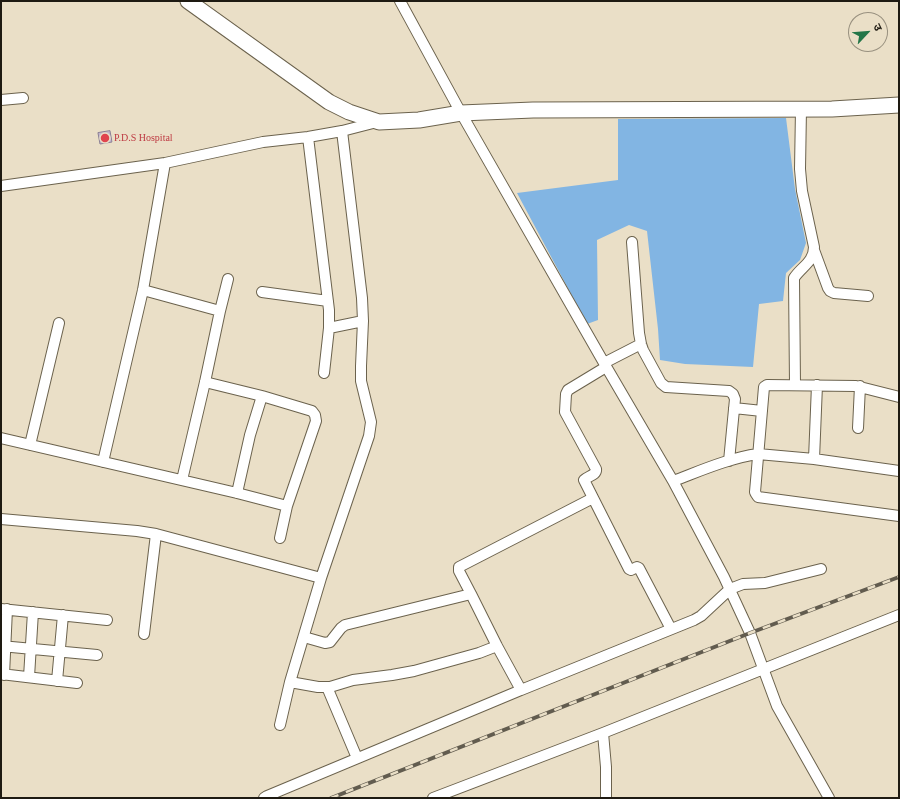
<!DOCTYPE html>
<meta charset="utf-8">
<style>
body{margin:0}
#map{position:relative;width:900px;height:799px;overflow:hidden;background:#eadfc7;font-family:"Times New Roman","Noto Sans Devanagari",serif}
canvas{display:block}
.frame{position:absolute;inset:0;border:2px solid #1e1a12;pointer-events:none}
.north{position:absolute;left:848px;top:12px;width:40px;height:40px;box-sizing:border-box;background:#eadfc7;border:1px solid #98907f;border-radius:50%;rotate:64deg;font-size:11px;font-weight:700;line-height:16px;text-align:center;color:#1e1a12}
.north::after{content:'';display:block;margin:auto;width:14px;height:18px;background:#237648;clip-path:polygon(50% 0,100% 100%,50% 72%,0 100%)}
</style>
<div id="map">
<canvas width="900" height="799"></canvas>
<div class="frame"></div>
<div class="north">उ</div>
</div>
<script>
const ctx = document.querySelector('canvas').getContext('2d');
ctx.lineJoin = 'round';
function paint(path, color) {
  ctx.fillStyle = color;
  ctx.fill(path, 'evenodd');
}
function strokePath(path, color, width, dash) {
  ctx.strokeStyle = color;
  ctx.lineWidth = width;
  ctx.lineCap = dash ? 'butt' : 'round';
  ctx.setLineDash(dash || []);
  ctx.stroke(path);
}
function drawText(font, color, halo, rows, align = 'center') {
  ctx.font = font + ' "Times New Roman",serif';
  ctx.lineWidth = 3.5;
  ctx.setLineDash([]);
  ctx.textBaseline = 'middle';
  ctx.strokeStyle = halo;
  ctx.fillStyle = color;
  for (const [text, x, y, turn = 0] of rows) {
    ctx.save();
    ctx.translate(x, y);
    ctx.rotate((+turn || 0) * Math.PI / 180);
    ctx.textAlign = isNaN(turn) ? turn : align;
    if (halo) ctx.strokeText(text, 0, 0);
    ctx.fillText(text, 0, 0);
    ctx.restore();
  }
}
paint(new Path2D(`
 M786,118L795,189L806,243L800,260L786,273L783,301L759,304L753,367L685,364L660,360L658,329L647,231L629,225L597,240L598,320L587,324L517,193L618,180V119Z`), '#82b5e3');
const building = new Path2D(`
 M110,131L112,142L100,144L98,133Z`);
paint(building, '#c1b5cc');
strokePath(building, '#8a7f94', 1);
const minor = new Path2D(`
 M400,1L461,113L604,363L673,481L724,577L750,633L777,706L829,798
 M1,100L23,98
 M308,137L329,310V328L324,373
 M1,186L165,163L263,142L308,137L342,131L377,122
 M632,242L639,333L641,344L643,350L661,383L666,387L729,391L733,394L735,399L729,461
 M814,250L828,288L830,291L834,293L868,296
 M143,290L220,311
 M262,292L328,301
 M329,328L363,321
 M604,363L641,344
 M606,367L568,390L566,394L565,412L596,469C597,475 588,476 584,480L585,482L629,569L631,570L637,567L639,568L671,629
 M205,382L262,396L312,411L315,415L316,421L287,506L280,538
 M795,385L794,278C801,267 814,262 814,247L802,191L800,169L801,109
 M899,397L856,386L767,385L764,387L755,492L756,494L758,497L899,516
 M734,408L762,411
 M858,428L860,386
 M1,438L237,493L287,506
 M30,445L59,323
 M814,459L817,385
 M103,462L143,290L165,163
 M182,480L205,382L220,311L228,279
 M673,481C700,471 729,458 758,454L814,459L899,471
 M237,493L250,435L262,396
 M1,519L137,531L156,534L321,578
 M471,594L459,571V567L461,566L593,498
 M1,609L107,620
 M144,634L156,534
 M1,646L97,655
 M1,674L77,683
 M4,675L7,609
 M29,677L33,612
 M57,681L63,615
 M290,682L318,687H330L353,680L392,675L414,671L479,653L497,646
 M327,687L357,758
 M521,690L694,620L701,616L730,589L743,584L765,583L821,569
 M280,725L290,682L321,578L369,436L371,422L361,381V366L363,321L362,298L342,131
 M603,733L606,767V798
 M264,798L267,796L521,690L497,646L471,594L345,625L341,628L330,642L325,643L304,637
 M433,798L603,733L899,615`);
const highway = new Path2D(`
 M188,1L329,102L349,112L379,122L419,120L461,113L533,110L832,109L899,105`);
strokePath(minor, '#6b624d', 12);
strokePath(highway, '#6b624d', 17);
strokePath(minor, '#fff', 10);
strokePath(highway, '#fff', 15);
const rail = new Path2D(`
 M331,798L750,633L899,577`);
strokePath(rail, '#625c4f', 4);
strokePath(rail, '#eadfc7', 2.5, [8]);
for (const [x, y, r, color] of [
 [105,138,5,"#e0444e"]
]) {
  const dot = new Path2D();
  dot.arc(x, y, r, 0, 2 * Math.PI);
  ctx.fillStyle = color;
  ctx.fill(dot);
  strokePath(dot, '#eadfc7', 1.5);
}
drawText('10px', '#be3a42', '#eadfc7', [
 ["P.D.S Hospital",114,138]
], 'left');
</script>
